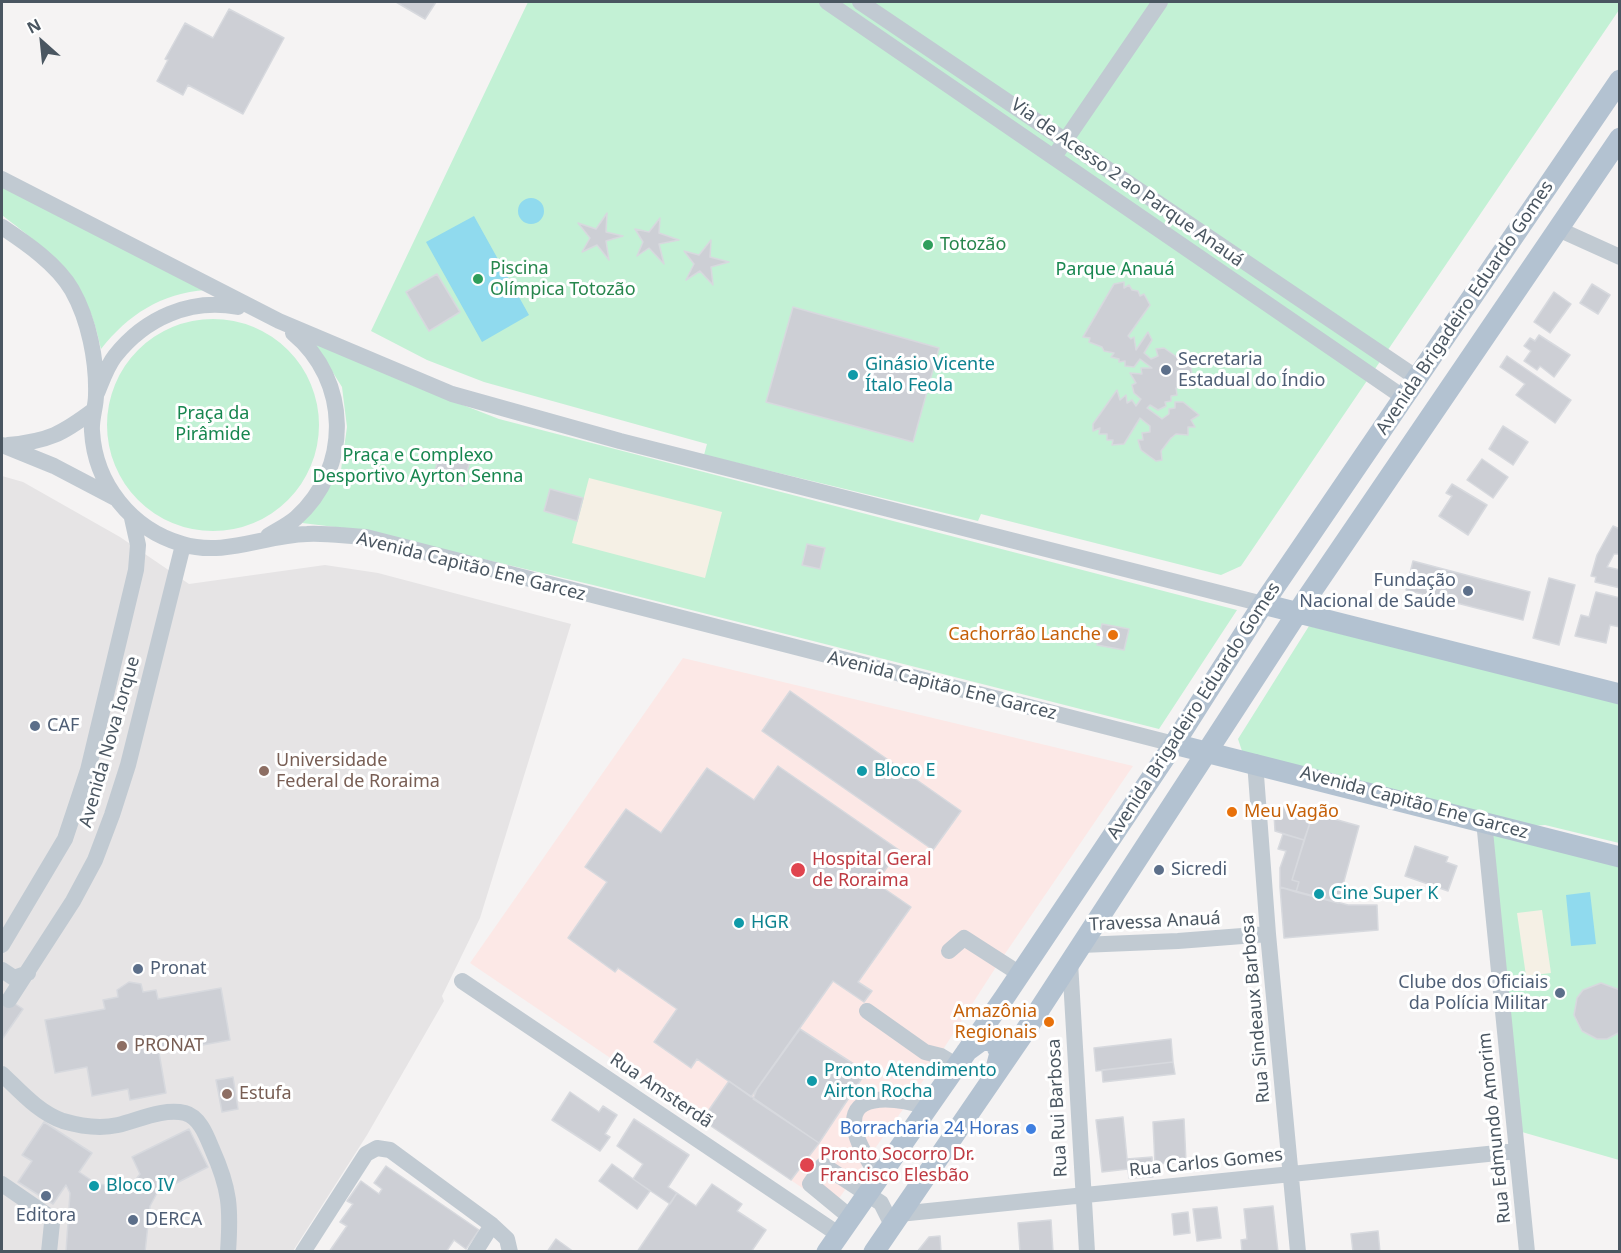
<!DOCTYPE html>
<meta charset="utf-8">
<style>
body{margin:0}
#map{position:relative;width:1621px;height:1253px;overflow:hidden;background:#f5f3f3;font-family:"Noto Sans",sans-serif}
canvas{display:block}
.frame{position:absolute;inset:0;border:3px solid #4a5661;pointer-events:none}
.north{position:absolute;left:12px;top:12px;width:60px;height:60px;-webkit-text-stroke:4px #fff;paint-order:stroke;rotate:333deg;font-size:16px;font-weight:700;line-height:24px;text-align:center;color:#4a5661}
.north::after{content:'';display:block;margin:auto;width:21px;height:27px;background:#4a5661;clip-path:polygon(50% 0,100% 100%,50% 72%,0 100%)}
</style>
<div id="map">
<canvas width="1621" height="1253"></canvas>
<div class="frame"></div>
<div class="north">N</div>
</div>
<script>
const ctx = document.querySelector('canvas').getContext('2d');
ctx.lineJoin = 'round';
function paint(path, color) {
  ctx.fillStyle = color;
  ctx.fill(path, 'evenodd');
}
function strokePath(path, color, width, dash) {
  ctx.strokeStyle = color;
  ctx.lineWidth = width;
  ctx.lineCap = dash ? 'butt' : 'round';
  ctx.setLineDash(dash || []);
  ctx.stroke(path);
}
function drawText(font, color, halo, rows, align = 'center') {
  ctx.font = font + ' "Noto Sans",sans-serif';
  ctx.lineWidth = 6;
  ctx.setLineDash([]);
  ctx.textBaseline = 'middle';
  ctx.strokeStyle = halo;
  ctx.fillStyle = color;
  for (const [text, x, y, turn = 0] of rows) {
    ctx.save();
    ctx.translate(x, y);
    ctx.rotate((+turn || 0) * Math.PI / 180);
    ctx.textAlign = isNaN(turn) ? turn : align;
    if (halo) ctx.strokeText(text, 0, 0);
    ctx.fillText(text, 0, 0);
    ctx.restore();
  }
}
paint(new Path2D(`
 M2,476L23,482L120,537L189,584L325,565L378,573L571,624L480,918L442,996L444,1001L367,1135L293,1251H2Z`), '#e6e4e5');
paint(new Path2D(`
 M683,658L1133,766L996,967L917,1090L832,1208L470,963Z`), '#fce8e6');
paint(new Path2D(`
 M528,2H1619V10L1241,566L1221,575L981,514L978,521L704,455L707,444L484,382L427,360L371,331Z
 M2,183L206,290C161,293 128,315 101,349C87,279 56,257 2,215Z
 M107 425a106 106 0 1 1 212 0a106 106 0 1 1-212 0Z
 M313,341L409,384L499,419L1237,610L1159,729L593,585L360,530L302,523L341,470L347,427L342,387Z
 M1309,626L1619,703V843L1545,825L1531,826L1242,751L1238,739Z
 M1484,821L1619,857V1160L1515,1130Z`), '#c3f1d5');
paint(new Path2D(`
 M589,478L722,512L705,578L572,543Z
 M1542,910L1551,973L1526,976L1517,913Z`), '#f5f0e5');
paint(new Path2D(`
 M518 211a13 13 0 1 1 26 0a13 13 0 1 1-26 0Z
 M474,216L529,315L482,342L426,242Z
 M1590,892L1596,944L1571,946L1566,895Z`), '#90daee');
const building = new Path2D(`
 M396,2H436L425,19Z
 M229,9L284,38L243,114L188,85L183,95L157,81L168,60L165,59L185,23L213,38Z
 M607,213L606,232L623,236L606,241L609,260L597,245L582,252L590,238L578,223L596,229Z
 M660,218L659,233L679,240L659,244L664,264L649,248L637,256L643,242L635,229L649,232Z
 M711,240L710,257L729,262L711,267L713,285L700,271L686,280L694,264L684,251L699,255Z
 M437,274L460,312L429,331L406,292Z
 M1124,282V288L1129,285L1132,290L1138,291L1140,296L1144,294L1150,305L1128,336L1131,339L1134,337L1136,350L1148,332L1152,340L1144,353L1151,359L1158,356L1156,349L1164,348L1191,367L1192,375H1185L1186,379L1179,383L1181,387L1176,388L1177,395L1171,396V401L1165,402L1166,406L1158,410L1150,405L1147,408L1162,419L1169,414V409L1175,408V402H1183L1199,415L1191,420L1195,427H1188V435L1176,434L1171,438L1161,451L1162,460L1156,461L1141,450L1138,440H1143L1142,433L1150,432V426L1140,418L1124,444L1112,445L1113,440H1107V434H1099L1100,428L1093,431V424L1117,390L1120,400L1126,395L1127,403L1132,400L1136,406L1141,399L1134,393L1132,385L1136,383L1130,373L1142,374L1141,368H1152L1140,359L1134,367L1125,366V361L1119,362V359L1111,357L1114,353L1104,351L1102,347L1089,342L1090,338L1083,337L1114,284Z
 M1592,284L1610,295L1598,314L1580,303Z
 M1554,292L1571,304L1550,333L1534,322Z
 M793,307L939,348L913,442L766,402Z
 M1539,335L1570,355L1554,377L1540,366L1537,370L1524,361L1531,351L1524,346L1530,338L1535,341Z
 M1507,356L1571,400L1555,423L1516,395L1525,384L1500,367Z
 M1503,426L1528,442L1513,465L1489,449Z
 M441,449L471,457L463,486L433,478Z
 M1482,459L1508,477L1493,498L1467,480Z
 M1452,484L1487,505L1468,535L1439,516L1452,496L1446,493Z
 M550,489L583,498L577,521L544,511Z
 M1613,526L1620,529V554H1614L1607,567L1620,570V588L1595,582L1596,577L1591,576L1597,555Z
 M807,544L825,548L820,569L802,565Z
 M1413,561L1530,592L1523,620L1406,590Z
 M1549,578L1575,585L1559,645L1533,638Z
 M1596,592L1620,598V627L1610,625L1606,643L1575,636L1581,615L1589,617Z
 M1102,624L1129,629L1124,650L1097,645Z
 M790,691L961,811L933,850L762,731Z
 M778,766L899,850L876,883L911,907L858,982L872,991L864,1002L833,981L751,1097L697,1059L691,1068L654,1042L677,1009L618,968L615,972L568,938L607,882L585,867L626,809L661,833L707,768L754,800Z
 M1282,807L1312,817L1304,840L1275,831L1274,814Z
 M1313,813L1359,826L1338,903L1296,892L1299,882L1292,880Z
 M1283,834L1304,840L1292,880L1299,882L1296,892L1280,887V868L1286,851L1278,849Z
 M1415,846L1448,857L1446,862L1457,866L1448,891L1405,876Z
 M1280,887L1348,905H1377L1378,930L1284,938Z
 M129,982L141,984L143,992L156,990L158,999L221,988L230,1040L159,1053L166,1093L130,1100L128,1089L92,1096L87,1067L55,1073L45,1020L105,1009L103,1000L118,997L117,990Z
 M1601,983L1620,990V1032L1607,1039H1597L1582,1031L1574,1015L1577,998L1583,990Z
 M2,995L23,1009L3,1038L2,1037Z
 M800,1029L866,1072L819,1143L753,1099L757,1089Z
 M1171,1039L1173,1062L1096,1071L1094,1048Z
 M1173,1062L1175,1074L1103,1082L1102,1070Z
 M233,1077L238,1109L222,1112L216,1080Z
 M729,1081L819,1143L791,1180L702,1120Z
 M570,1092L599,1112L603,1106L617,1115L605,1134L610,1137L600,1151L552,1120Z
 M1123,1117L1128,1169L1102,1172L1096,1120Z
 M634,1119L689,1155L668,1187L677,1193L670,1204L633,1179L643,1164L617,1146Z
 M1184,1119L1186,1162L1155,1164L1153,1122Z
 M44,1122L92,1153L79,1172L97,1184L130,1187L140,1174L132,1157L189,1129L208,1167L157,1193L150,1206L145,1252H66L70,1193L66,1185L53,1204L18,1182L32,1161L22,1155Z
 M1152,1157L1153,1177L1129,1178L1127,1159Z
 M612,1164L650,1191L637,1209L599,1181Z
 M386,1166L479,1230L466,1249L454,1240L446,1252H329L347,1226L340,1222L353,1204L347,1201L361,1181L379,1194L382,1189L374,1183Z
 M712,1184L742,1204L737,1211L766,1230L751,1252H637L677,1193L696,1206Z
 M1273,1206L1278,1252L1242,1251L1241,1240L1247,1239L1244,1209Z
 M1217,1207L1221,1238L1197,1241L1193,1209Z
 M1188,1212L1190,1233L1174,1235L1172,1214Z
 M1051,1220L1053,1252H1020L1018,1223Z
 M1378,1231L1380,1252H1353L1351,1234Z
 M940,1236L941,1252H917L929,1237Z
 M556,1239L574,1252H547Z`);
paint(building, '#cdcfd5');
strokePath(building, '#d7d9de', 1.5);
strokePath(new Path2D(`
 M827,2L1403,397
 M860,2L1417,378
 M1058,151L1160,2
 M2,179L279,321L452,394L620,441L1263,604
 M2,227C26,243 57,264 72,290C89,320 97,361 96,395C96,407 91,419 92,431C95,484 131,529 182,544C225,557 264,535 307,534C326,533 346,536 366,537L1174,744
 M1558,229L1620,257
 M97,393C102,381 107,366 115,356C145,318 190,298 238,307
 M2,445L54,466L115,498
 M8,445C49,441 62,434 94,410
 M268,536C277,530 288,525 296,518C352,468 350,380 293,333
 M1255,762L1268,934L1298,1252
 M1484,821L1527,1252
 M2,945L65,839L88,770L136,570L138,545L132,518
 M1081,945L1178,941L1268,934
 M949,951L964,938L1020,974
 M1070,962L1087,1252
 M2,970L14,978L28,973
 M462,981L838,1234
 M9,1000L73,901L95,860L112,815L128,765L183,545
 M867,1011L925,1052L941,1056L956,1065
 M2,1074C20,1091 39,1113 63,1121C80,1126 100,1129 118,1125C139,1120 163,1108 185,1113C200,1117 207,1137 212,1149C230,1189 231,1208 228,1252
 M878,1177C870,1162 858,1146 855,1130C846,1087 905,1100 927,1107
 M2,1184L50,1217L52,1223L49,1252
 M899,1214L1517,1151
 M850,1217L810,1184L823,1165L881,1203L892,1225
 M303,1252L366,1154L377,1148L390,1150L492,1225L507,1239L510,1252
 M475,1252L492,1225`), '#c1cad2', 16);
strokePath(new Path2D(`
 M1263,604L1620,694
 M1174,744L1620,857
 M967,1051L982,1040L994,1041L1000,1053L995,1072
 M827,1252L1004,998L1174,744L1263,604L1620,80
 M874,1252L1028,1027L1305,601L1620,138`), '#b3c2d1', 21);
for (const [x, y, r, color] of [
 [928,245,6,"#2e9e5b"],
 [478,279,6,"#2e9e5b"],
 [1166,370,6,"#5c6f8a"],
 [853,375,6,"#0f9aa8"],
 [1468,591,6,"#5c6f8a"],
 [1113,635,6,"#e8710a"],
 [35,726,6,"#5c6f8a"],
 [264,771,6,"#8d6e63"],
 [862,771,6,"#0f9aa8"],
 [1232,812,6,"#e8710a"],
 [798,870,8,"#e0444e"],
 [1159,870,6,"#5c6f8a"],
 [1319,894,6,"#0f9aa8"],
 [739,923,6,"#0f9aa8"],
 [138,969,6,"#5c6f8a"],
 [1560,993,6,"#5c6f8a"],
 [1049,1022,6,"#e8710a"],
 [122,1046,6,"#8d6e63"],
 [812,1081,6,"#0f9aa8"],
 [227,1094,6,"#8d6e63"],
 [1031,1129,6,"#3f7fe0"],
 [807,1165,8,"#e0444e"],
 [94,1186,6,"#0f9aa8"],
 [46,1196,6,"#5c6f8a"],
 [133,1220,6,"#5c6f8a"]
]) {
  const dot = new Path2D();
  dot.arc(x, y, r, 0, 2 * Math.PI);
  ctx.fillStyle = color;
  ctx.fill(dot);
  strokePath(dot, '#fff', 2);
}
drawText('18px', '#4a5661', '#fff', [
 ["Via de Acesso 2 ao Parque Anauá",1127,183,35],
 ["Avenida Brigadeiro Eduardo Gomes",1465,308,-56],
 ["Avenida Capitão Ene Garcez",471,567,14],
 ["Avenida Capitão Ene Garcez",942,686,14],
 ["Avenida Brigadeiro Eduardo Gomes",1194,711,-57],
 ["Avenida Nova Iorque",110,742,-74],
 ["Avenida Capitão Ene Garcez",1414,803,15],
 ["Travessa Anauá",1155,922,-3],
 ["Rua Sindeaux Barbosa",1256,1009,-95],
 ["Rua Amsterdã",661,1091,34],
 ["Rua Rui Barbosa",1058,1108,-93],
 ["Rua Edmundo Amorim",1495,1128,-96],
 ["Rua Carlos Gomes",1206,1163,-6]
]);
drawText('18px', '#27864d', '#fff', [
 ["Totozão",940,245],
 ["Piscina",490,269],
 ["Olímpica Totozão",490,290]
], 'left');
drawText('18px', '#17864f', '#fff', [
 ["Parque Anauá",1115,270],
 ["Praça da",213,414],
 ["Pirâmide",213,435],
 ["Praça e Complexo",418,456],
 ["Desportivo Ayrton Senna",418,477]
]);
drawText('18px', '#4e5e75', '#fff', [
 ["Secretaria",1178,360],
 ["Estadual do Índio",1178,381],
 ["Fundação",1456,581,"right"],
 ["Nacional de Saúde",1456,602,"right"],
 ["CAF",47,726],
 ["Sicredi",1171,870],
 ["Pronat",150,969],
 ["Clube dos Oficiais",1548,983,"right"],
 ["da Polícia Militar",1548,1004,"right"],
 ["Editora",46,1216,"center"],
 ["DERCA",145,1220]
], 'left');
drawText('18px', '#0d838f', '#fff', [
 ["Ginásio Vicente",865,365],
 ["Ítalo Feola",865,386],
 ["Bloco E",874,771],
 ["Cine Super K",1331,894],
 ["HGR",751,923],
 ["Pronto Atendimento",824,1071],
 ["Airton Rocha",824,1092],
 ["Bloco IV",106,1186]
], 'left');
drawText('18px', '#c56008', '#fff', [
 ["Cachorrão Lanche",1101,635],
 ["Meu Vagão",1244,812,"left"],
 ["Amazônia",1037,1012],
 ["Regionais",1037,1033]
], 'right');
drawText('18px', '#785e54', '#fff', [
 ["Universidade",276,761],
 ["Federal de Roraima",276,782],
 ["PRONAT",134,1046],
 ["Estufa",239,1094]
], 'left');
drawText('18px', '#be3a42', '#fff', [
 ["Hospital Geral",812,860],
 ["de Roraima",812,881],
 ["Pronto Socorro Dr.",820,1155],
 ["Francisco Elesbão",820,1176]
], 'left');
drawText('18px', '#366cbe', '#fff', [
 ["Borracharia 24 Horas",1019,1129]
], 'right');
</script>
